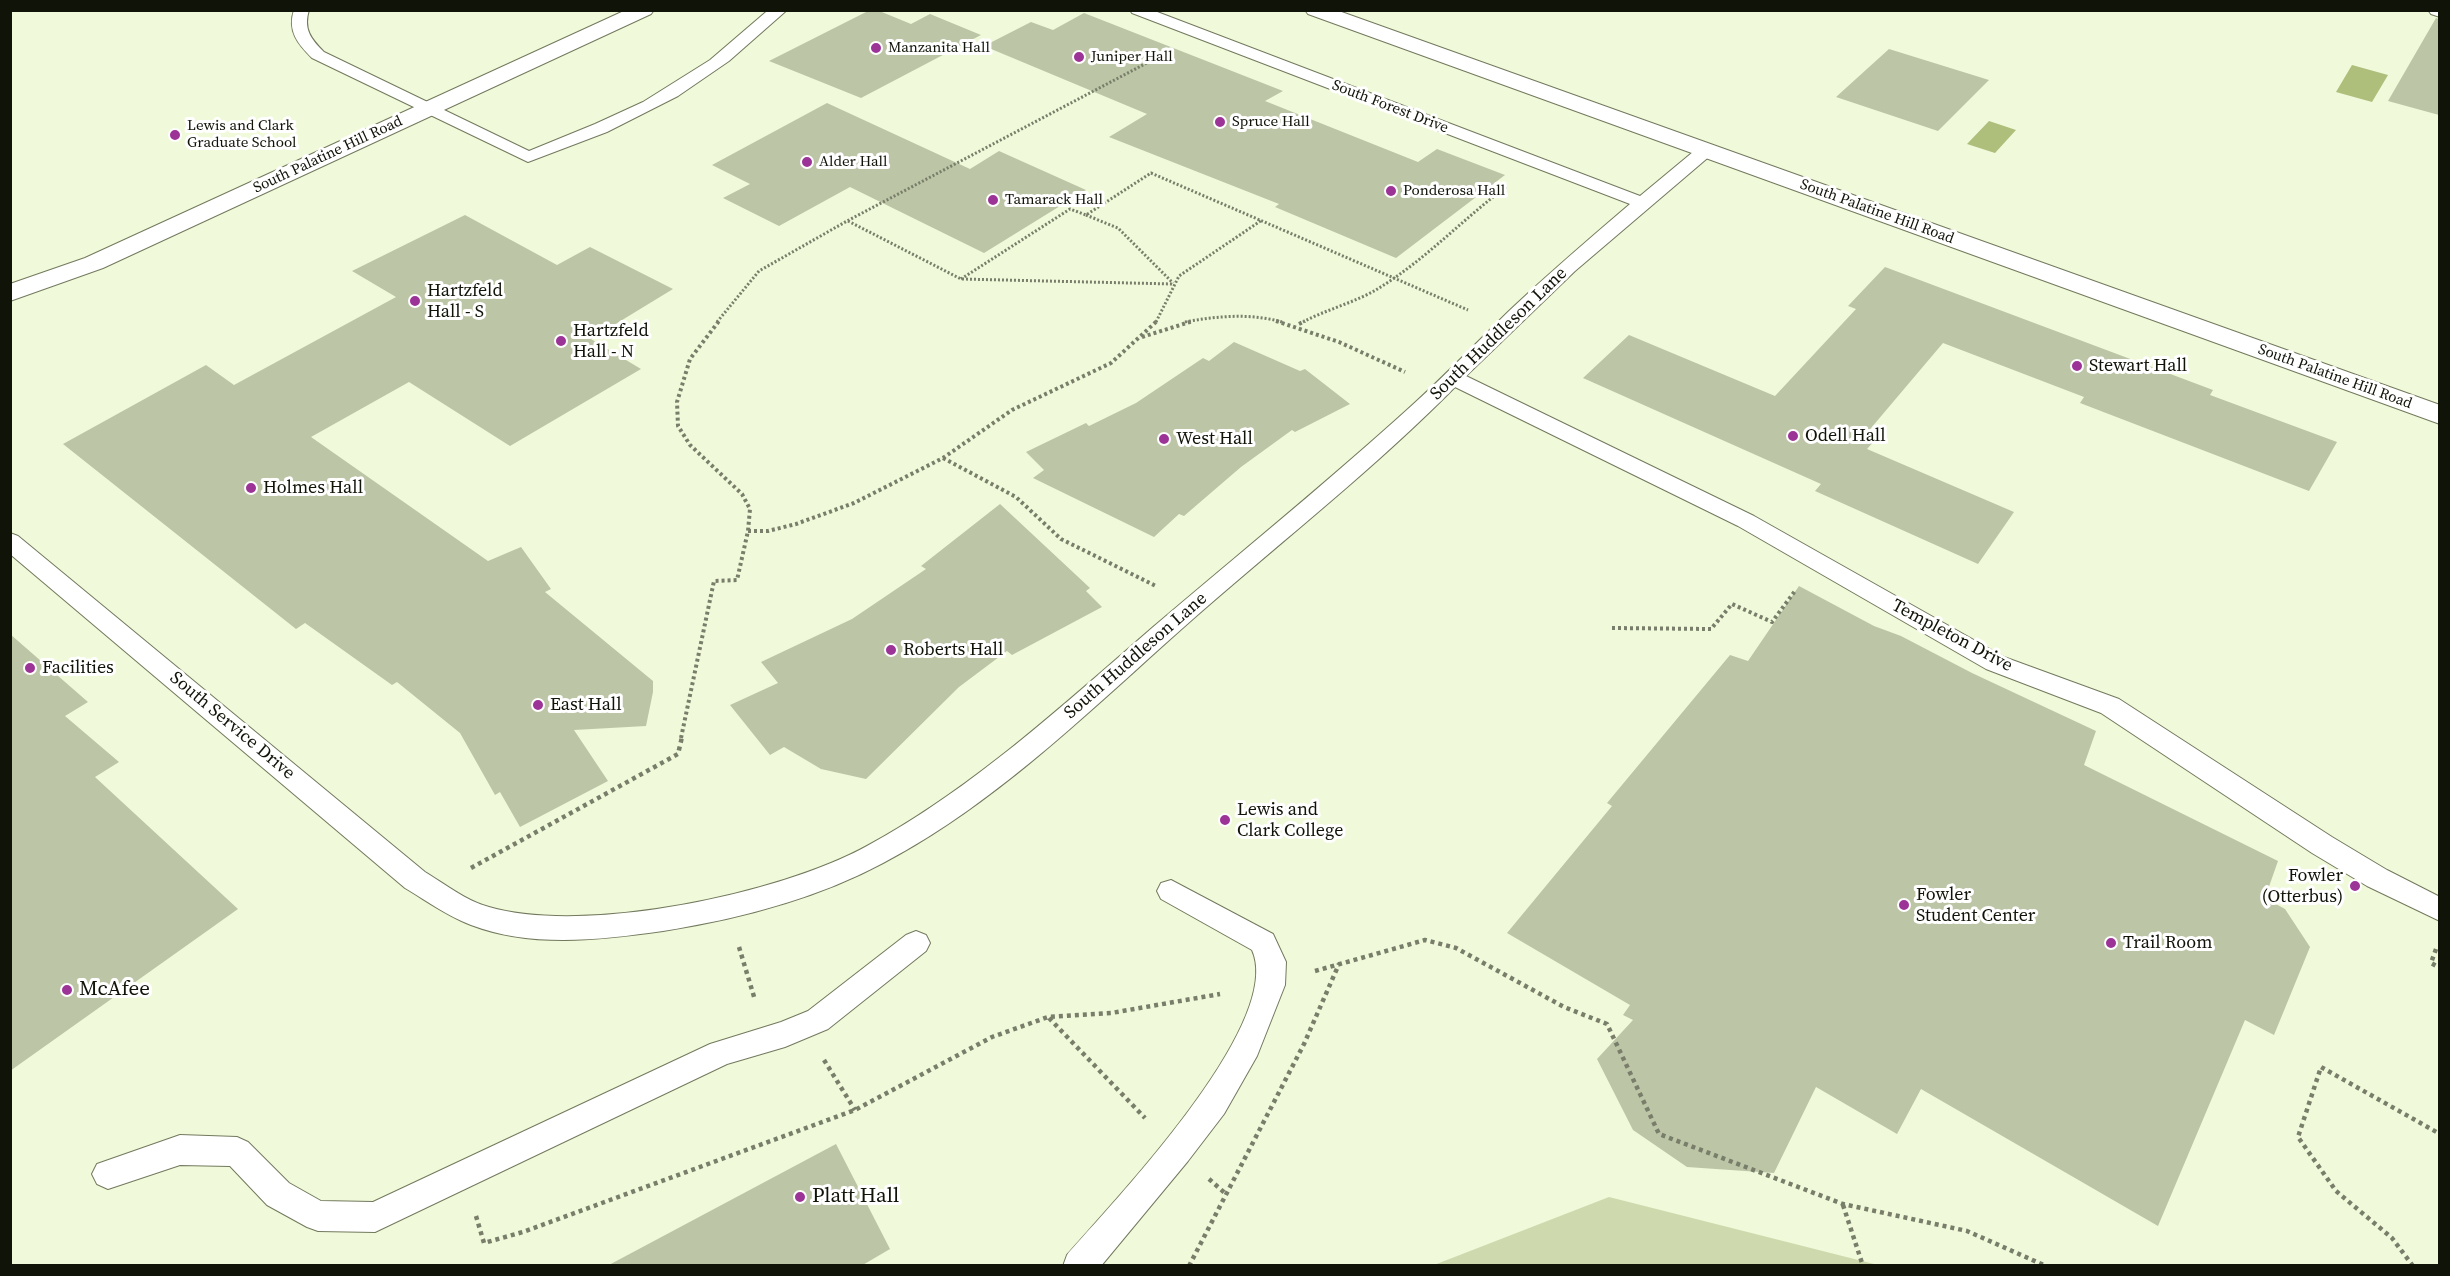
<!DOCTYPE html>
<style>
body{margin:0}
#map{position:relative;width:2450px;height:1276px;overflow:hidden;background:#f0f9da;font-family:"Source Serif 4",serif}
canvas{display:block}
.frame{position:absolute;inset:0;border:12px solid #101308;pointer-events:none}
</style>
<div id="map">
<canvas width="2450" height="1276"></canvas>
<div class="frame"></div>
</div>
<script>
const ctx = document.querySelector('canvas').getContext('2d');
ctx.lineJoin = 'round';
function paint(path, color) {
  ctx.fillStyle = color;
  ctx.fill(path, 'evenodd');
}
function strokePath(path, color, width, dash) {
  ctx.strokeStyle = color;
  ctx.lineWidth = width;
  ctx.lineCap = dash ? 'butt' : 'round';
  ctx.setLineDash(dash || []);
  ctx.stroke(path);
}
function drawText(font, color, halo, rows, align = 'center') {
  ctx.font = font + ' "Source Serif 4",serif';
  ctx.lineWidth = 6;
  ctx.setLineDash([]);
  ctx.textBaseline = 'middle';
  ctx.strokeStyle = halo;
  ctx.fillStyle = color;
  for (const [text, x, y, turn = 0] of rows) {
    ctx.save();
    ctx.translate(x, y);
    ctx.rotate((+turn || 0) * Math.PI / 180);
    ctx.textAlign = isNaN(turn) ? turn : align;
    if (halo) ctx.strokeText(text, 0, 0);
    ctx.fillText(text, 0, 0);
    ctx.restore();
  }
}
paint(new Path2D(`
 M1609,1197L1878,1265H1434Z`), '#cedaad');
paint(new Path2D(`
 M2352,65L2388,75L2372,102L2336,92Z
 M1989,121L2016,130L1995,153L1967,144Z`), '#aebe7b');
paint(new Path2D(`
 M870,10H877L911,24L930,14L981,35L861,98L769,61Z
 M1084,13L1283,91L1265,101L1418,162L1437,149L1505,175L1396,258L1275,207L1279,204L1109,137L1147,114L984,46L1031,22L1053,30Z
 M2436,18L2439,19V115L2388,101Z
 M1889,49L1989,80L1938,131L1836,97Z
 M827,103L970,169L999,151L1086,190L984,253L850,187L779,226L723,198L750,184L712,165Z
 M465,215L557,265L590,247L673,289L591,339L641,369L510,446L409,382L311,437L488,561L521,547L551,589L545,592L653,681V692L646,726L574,730L608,781L520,827L500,792L495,795L460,733L397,682L392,685L305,623L296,629L63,444L206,365L234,385L396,297L352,271Z
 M1885,267L2213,390L2210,395L2337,442L2309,491L2080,403L2084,397L1943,343L1866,434L1876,439L1867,449L2014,512L1978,564L1815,491L1821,484L1583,378L1629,335L1775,396L1856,309L1848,306Z
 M1234,342L1300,371L1305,369L1350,404L1295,432L1292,430L1241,467L1184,516L1179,514L1154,537L1033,478L1044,470L1026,452L1086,423L1089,426L1136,403L1203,358L1209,361Z
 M1000,504L1090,588L1086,591L1102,607L1012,655L1007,651L959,687L866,779L821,769L784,747L770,755L730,705L778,683L761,662L852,619L926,569L921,566Z
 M1799,586L1874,626L1901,636L1972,673L2096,731L2084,765L2278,861L2265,898L2285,909L2310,947L2274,1035L2245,1020L2158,1226L1921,1089L1897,1134L1816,1087L1774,1173L1687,1167L1633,1130L1597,1059L1633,1020L1623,1015L1630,1005L1507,933L1612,806L1607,803L1730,655L1748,661Z
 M10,634L88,702L65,716L119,762L95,777L238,909L10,1071Z
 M836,1144L890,1249L861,1266H607Z`), '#bdc5a7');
const lane = new Path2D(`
 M294,10H309C303,29 311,39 324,52L529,151L595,124L643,102L710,60L766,12L787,10L729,61L678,96L607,132L528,162L312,58C298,44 287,31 294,10Z
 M1130,10H1152L1640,196L1699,147H1711L1714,151L1711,155L1575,271L1466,376L1754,516L2004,657L2119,699L2332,837L2387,870L2440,897V921L2367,886L2312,853L2101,713L1986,669L1738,526L1455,387C1376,467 1287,537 1202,611C1101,699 1003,800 883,863C816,899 738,919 663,931C600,940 531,948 471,925C447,916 427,901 405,888L10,554V533L18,536L425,872C445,884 466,901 489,907C585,935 780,894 867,846C972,789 1062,706 1152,628C1234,558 1318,490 1398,418C1437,384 1472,347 1509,311C1548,274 1589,239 1630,204L1132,13Z
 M1171,880L1273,934L1286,962L1285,985L1257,1056L1224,1114L1188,1161L1101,1266H1063L1067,1255C1115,1200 1285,1023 1252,950L1161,899L1157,891L1161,883Z
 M916,931L926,935L930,943L926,951L828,1029L785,1047L727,1064L375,1232L318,1231L307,1227L267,1205L230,1166L180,1165L108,1189L97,1184L92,1174L97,1164L180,1135L237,1137L248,1142L289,1183L321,1201L373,1202L710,1044L781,1022L808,1011L906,935Z`);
const street = new Path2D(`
 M2428,10H2440V17L2431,14Z`);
const secondary = new Path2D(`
 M626,10H654L651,14L103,268L10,301V284L85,258Z
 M1305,10H1336L2440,405V424L1308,14Z`);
strokePath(lane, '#72795d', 2);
strokePath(street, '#72795d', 2);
strokePath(secondary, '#72795d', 2);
strokePath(new Path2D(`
 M1086,215L1118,228L1173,283
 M848,221L961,279L1173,284
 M961,279L1070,209L1086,215L1151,173L1468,310
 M717,322L759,271L847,221L1160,56
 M1156,322L1179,276L1262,220
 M1185,322C1217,316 1250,313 1282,322
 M1303,322C1327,309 1357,302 1379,288C1425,260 1463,219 1506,187`), '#787e69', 3, [2, 2]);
strokePath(new Path2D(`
 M1276,321L1339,342L1405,372
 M1299,324L1305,321
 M1142,337L1193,321
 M943,458L1016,497L1061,539L1156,586
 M748,531H768L796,524L854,503L943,458L1012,410L1111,363L1157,321
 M1612,628L1711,629L1732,604L1772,622L1795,591
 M681,738L714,581L737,580L748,531L750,509L742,494L690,445L678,426L677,402L690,359L719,321`), '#787e69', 4, [3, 3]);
strokePath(new Path2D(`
 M471,868L678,754L682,737
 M739,947L755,1000
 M2436,949L2431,963L2440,968
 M1315,971L1425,940L1456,948L1564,1007L1607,1024L1659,1134L1843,1204L1967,1231L2046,1266
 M1049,1018L1145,1118
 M824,1060L855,1110
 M1209,1179L1226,1194
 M1843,1205L1863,1266
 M476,1216L484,1243L523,1232L855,1110L992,1037L1048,1017L1111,1013L1220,994
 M1189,1266L1304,1044L1339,964
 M2413,1266L2392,1238L2336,1191L2298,1137L2321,1067L2440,1134`), '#787e69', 4.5, [4, 4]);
paint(lane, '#fff');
paint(street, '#fff');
paint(secondary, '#fff');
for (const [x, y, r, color] of [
 [876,48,6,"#9c3497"],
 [1079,57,6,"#9c3497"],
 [1220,122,6,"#9c3497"],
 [175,135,6,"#9c3497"],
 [807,162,6,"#9c3497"],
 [1391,191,6,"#9c3497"],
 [993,200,6,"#9c3497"],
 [415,301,6,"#9c3497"],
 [561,341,6,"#9c3497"],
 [2077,366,6,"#9c3497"],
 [1793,436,6,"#9c3497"],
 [1164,439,6,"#9c3497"],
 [251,488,6,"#9c3497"],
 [891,650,6,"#9c3497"],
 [30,668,6,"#9c3497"],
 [538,705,6,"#9c3497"],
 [1225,820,6,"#9c3497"],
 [2355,886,6,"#9c3497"],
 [1904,905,6,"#9c3497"],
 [2111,943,6,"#9c3497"],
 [67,990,6,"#9c3497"],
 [800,1197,6,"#9c3497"]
]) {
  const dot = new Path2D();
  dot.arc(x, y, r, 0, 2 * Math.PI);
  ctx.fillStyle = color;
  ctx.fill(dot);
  strokePath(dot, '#fff', 2);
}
drawText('15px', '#101308', '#fff', [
 ["Manzanita Hall",888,48],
 ["Juniper Hall",1091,57],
 ["Spruce Hall",1232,122],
 ["Lewis and Clark",187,126],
 ["Graduate School",187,143],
 ["Alder Hall",819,162],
 ["Ponderosa Hall",1403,191],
 ["Tamarack Hall",1005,200]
], 'left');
drawText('15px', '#101308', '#fff', [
 ["South Forest Drive",1390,107,21],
 ["South Palatine Hill Road",328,155,-25],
 ["South Palatine Hill Road",1877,212,20],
 ["South Palatine Hill Road",2335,377,20]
]);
drawText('18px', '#101308', '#fff', [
 ["Hartzfeld",427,291],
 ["Hall - S",427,312],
 ["Hartzfeld",573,331],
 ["Hall - N",573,352],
 ["Stewart Hall",2089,366],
 ["Odell Hall",1805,436],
 ["West Hall",1176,439],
 ["Holmes Hall",263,488],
 ["Roberts Hall",903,650],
 ["Facilities",42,668],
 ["East Hall",550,705],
 ["Lewis and",1237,810],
 ["Clark College",1237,831],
 ["Fowler",2343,876,"right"],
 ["(Otterbus)",2343,897,"right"],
 ["Fowler",1916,895],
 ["Student Center",1916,916],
 ["Trail Room",2123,943]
], 'left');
drawText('18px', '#101308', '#fff', [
 ["South Huddleson Lane",1499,334,-44],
 ["Templeton Drive",1952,636,28],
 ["South Huddleson Lane",1136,656,-41],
 ["South Service Drive",232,726,40]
]);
drawText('21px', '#101308', '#fff', [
 ["McAfee",79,990],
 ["Platt Hall",812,1197]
], 'left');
</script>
